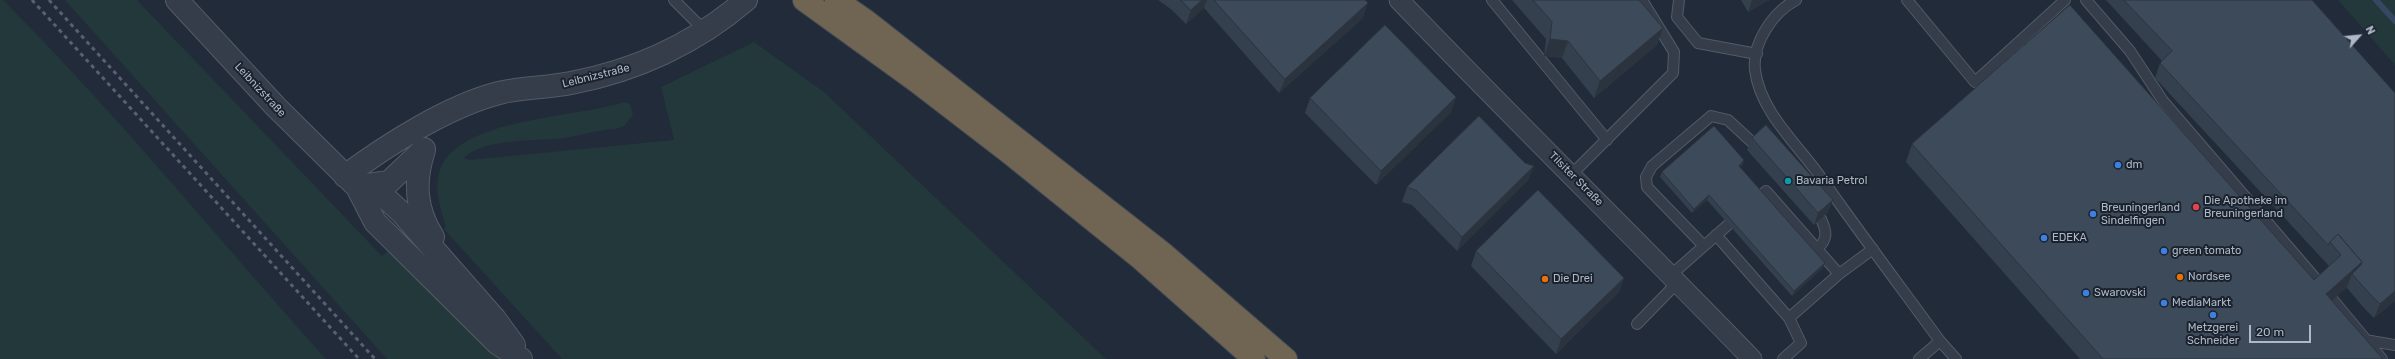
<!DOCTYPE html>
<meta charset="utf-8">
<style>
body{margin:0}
#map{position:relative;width:2395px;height:359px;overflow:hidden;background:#212b39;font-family:Rubik,sans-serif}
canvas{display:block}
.north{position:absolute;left:2339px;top:16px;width:40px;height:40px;-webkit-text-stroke:3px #1a222e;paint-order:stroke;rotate:63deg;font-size:11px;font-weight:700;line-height:16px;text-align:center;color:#afb8c6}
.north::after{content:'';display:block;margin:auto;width:14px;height:18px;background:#afb8c6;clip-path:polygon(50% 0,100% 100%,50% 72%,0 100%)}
.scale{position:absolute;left:2249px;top:325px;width:62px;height:18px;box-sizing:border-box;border:2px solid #afb8c6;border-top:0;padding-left:5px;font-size:12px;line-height:14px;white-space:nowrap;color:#afb8c6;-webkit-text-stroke:3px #1a222e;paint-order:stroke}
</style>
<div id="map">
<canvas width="2395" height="359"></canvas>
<div class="north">N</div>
<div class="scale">20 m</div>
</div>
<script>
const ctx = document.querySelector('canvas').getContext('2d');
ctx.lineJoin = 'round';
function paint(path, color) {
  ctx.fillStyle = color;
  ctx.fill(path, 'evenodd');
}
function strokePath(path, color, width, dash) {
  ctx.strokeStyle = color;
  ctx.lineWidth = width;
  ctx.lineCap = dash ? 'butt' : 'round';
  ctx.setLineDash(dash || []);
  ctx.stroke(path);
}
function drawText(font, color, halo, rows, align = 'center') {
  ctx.font = font + ' Rubik,sans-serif';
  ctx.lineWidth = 4;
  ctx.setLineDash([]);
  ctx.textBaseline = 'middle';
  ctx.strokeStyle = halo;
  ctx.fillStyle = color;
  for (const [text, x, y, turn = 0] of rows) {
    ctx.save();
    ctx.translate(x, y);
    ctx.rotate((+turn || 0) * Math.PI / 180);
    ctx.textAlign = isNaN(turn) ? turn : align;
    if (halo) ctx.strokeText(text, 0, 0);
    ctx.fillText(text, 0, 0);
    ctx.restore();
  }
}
paint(new Path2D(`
 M0,0H3C117,114 218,239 326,359H0Z
 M65,0H137L382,256L390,249L499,359H387Z
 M2338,0H2395V65Z
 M754,42L824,92L1106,359H562L443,228L446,227C441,210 434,190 439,173C454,117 579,118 624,102L630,104L633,115L624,126L616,129C598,130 582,135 564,138C535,142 487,137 464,158L469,160L674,140L661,87Z`), '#23383a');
strokePath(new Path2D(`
 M2376,0L2395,21`), '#354761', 6);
const service = new Path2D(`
 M674,0L704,30
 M1492,0L1607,140
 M1679,0L1677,17L1698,43L1757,54
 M1796,0C1773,12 1752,43 1755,70C1760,110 1794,141 1817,172C1857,229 1899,285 1940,341L1956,359
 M1907,0L1975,82L2065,0
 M2086,0L2130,51L2163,101L2321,285
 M1571,175L1673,73L1674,52L1642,0
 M1760,197L1766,191L1839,274
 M1716,235L1789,318L1801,343L1783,359
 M1704,246L1647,187L1646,177L1652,166L1711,116L1728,120L1754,144
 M1817,249C1828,239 1827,232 1821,219
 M1671,275L1729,224
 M2333,300L2382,359
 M1789,318L1839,274L1873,249
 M1637,324L1678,282
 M2365,340L2395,345
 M1919,359L1940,341`);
const minor = new Path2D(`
 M1399,0C1515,121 1635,238 1752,359`);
const tertiary = new Path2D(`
 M177,0L276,107L357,187L375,222L497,343L521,359
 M424,150C414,181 415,209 433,237
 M345,176C387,145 448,106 499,93C522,87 547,88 571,83C635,71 696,43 746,0
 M360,186L389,182L424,149
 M357,187L379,192L402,213L495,319L514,345`);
const motorway = new Path2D(`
 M804,0L916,81L1007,151L1141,259L1254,359
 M836,0L865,20L1164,254L1286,359`);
strokePath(service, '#525b67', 12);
strokePath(minor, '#525b67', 21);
strokePath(tertiary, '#525b67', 24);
strokePath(motorway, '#3f4854', 24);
strokePath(service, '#353d4a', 10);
strokePath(minor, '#353d4a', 19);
strokePath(tertiary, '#353d4a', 22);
strokePath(motorway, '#706452', 22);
strokePath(new Path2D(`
 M32,0L359,359
 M49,0L375,359`), '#576171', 3, [4, 4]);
paint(new Path2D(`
 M1158,0H1365L1363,18L1279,93L1204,8L1186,24L1172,10Z
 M1512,0H1639L1663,28L1657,45L1594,98L1562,58L1544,56L1546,39Z
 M1741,0H1769L1748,12Z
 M2106,0H2312L2395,301L2374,318L2364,308L2347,288V287L2332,301L2383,359H2080L1906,162L1912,144L2314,280L2329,266L2155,78L2160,63L2162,61Z
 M1456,97L1451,112L1376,185L1305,113L1310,98Z
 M1752,138L1833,200L1828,212L1814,225L1747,150Z
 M1744,160L1743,165L1740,167L1825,263L1823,268L1792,296L1707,200L1692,213L1660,177L1662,172Z
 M1534,166L1528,180L1457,251L1412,205L1402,202L1407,187Z
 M1476,251L1624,278L1619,292L1556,354L1471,266Z`), '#34404d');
paint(new Path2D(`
 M1202,0H1207L1204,8L1186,24L1191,10Z
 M1752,0H1769L1748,12Z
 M1368,3L1363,18L1279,93L1285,79Z
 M1663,28L1657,45L1594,98L1600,81Z
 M1550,39L1568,41L1562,58L1544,56Z
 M1456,97L1451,112L1376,185L1381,171Z
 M1744,160L1743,165L1737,170L1739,166Z
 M1534,166L1528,180L1457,251L1462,237Z
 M1709,195L1707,200L1692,213L1694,209Z
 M1833,200L1828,212L1814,225L1818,213Z
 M2362,262L2356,278L2352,274L2347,287L2320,312L2326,294Z
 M1825,263L1823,268L1792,296L1794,291Z
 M1624,278L1619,292L1556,354L1561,339Z
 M2395,291V301L2374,318L2380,304Z`), '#2b343e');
const building = new Path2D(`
 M1181,0H1202L1191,10Z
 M1214,0H1365L1368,3L1285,79Z
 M1533,0H1639L1663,28L1600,81L1568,41L1550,39L1552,22Z
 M2124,0H2312L2395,93V291L2380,304L2369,293L2352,274L2361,265L2362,262L2338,234L2330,242L2328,245L2160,63L2172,51Z
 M2070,5L2314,280L2341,255L2330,242L2338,234L2362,262L2326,294L2383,359H2103L1912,144Z
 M1385,25L1456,97L1381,171L1310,98Z
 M1479,116L1525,163L1534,166L1462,237L1417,191L1407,187Z
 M1766,125L1833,200L1818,213L1752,138Z
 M1714,126L1744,160L1739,166L1825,263L1794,291L1709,195L1694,209L1662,172Z
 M1538,190L1624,278L1561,339L1476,251Z`);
paint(building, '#3d4a59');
strokePath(building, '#2b343e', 1);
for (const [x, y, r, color] of [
 [2118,165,4,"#3f7fe0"],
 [1788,181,4,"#0f9aa8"],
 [2196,207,4,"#e0444e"],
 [2093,214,4,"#3f7fe0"],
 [2044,238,4,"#3f7fe0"],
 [2164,251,4,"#3f7fe0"],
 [2180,277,4,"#e8710a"],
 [1545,279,4,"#e8710a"],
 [2086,293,4,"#3f7fe0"],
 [2164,303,4,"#3f7fe0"],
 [2213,315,4,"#3f7fe0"]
]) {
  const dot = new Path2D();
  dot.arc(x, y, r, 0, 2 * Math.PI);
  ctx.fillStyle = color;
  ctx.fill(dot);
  strokePath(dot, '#1a222e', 1.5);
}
drawText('11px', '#afb8c6', '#1a222e', [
 ["Leibnizstraße",596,76,-14],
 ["Leibnizstraße",260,90,47],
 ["Tilsiter Straße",1576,179,45]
]);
drawText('11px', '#afb8c6', '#1a222e', [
 ["dm",2126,165],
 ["Bavaria Petrol",1796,181],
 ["Die Apotheke im",2204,201],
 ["Breuningerland",2204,214],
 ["Breuningerland",2101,208],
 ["Sindelfingen",2101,221],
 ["EDEKA",2052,238],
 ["green tomato",2172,251],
 ["Nordsee",2188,277],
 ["Die Drei",1553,279],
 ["Swarovski",2094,293],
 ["MediaMarkt",2172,303],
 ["Metzgerei",2213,328,"center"],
 ["Schneider",2213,341,"center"]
], 'left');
</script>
